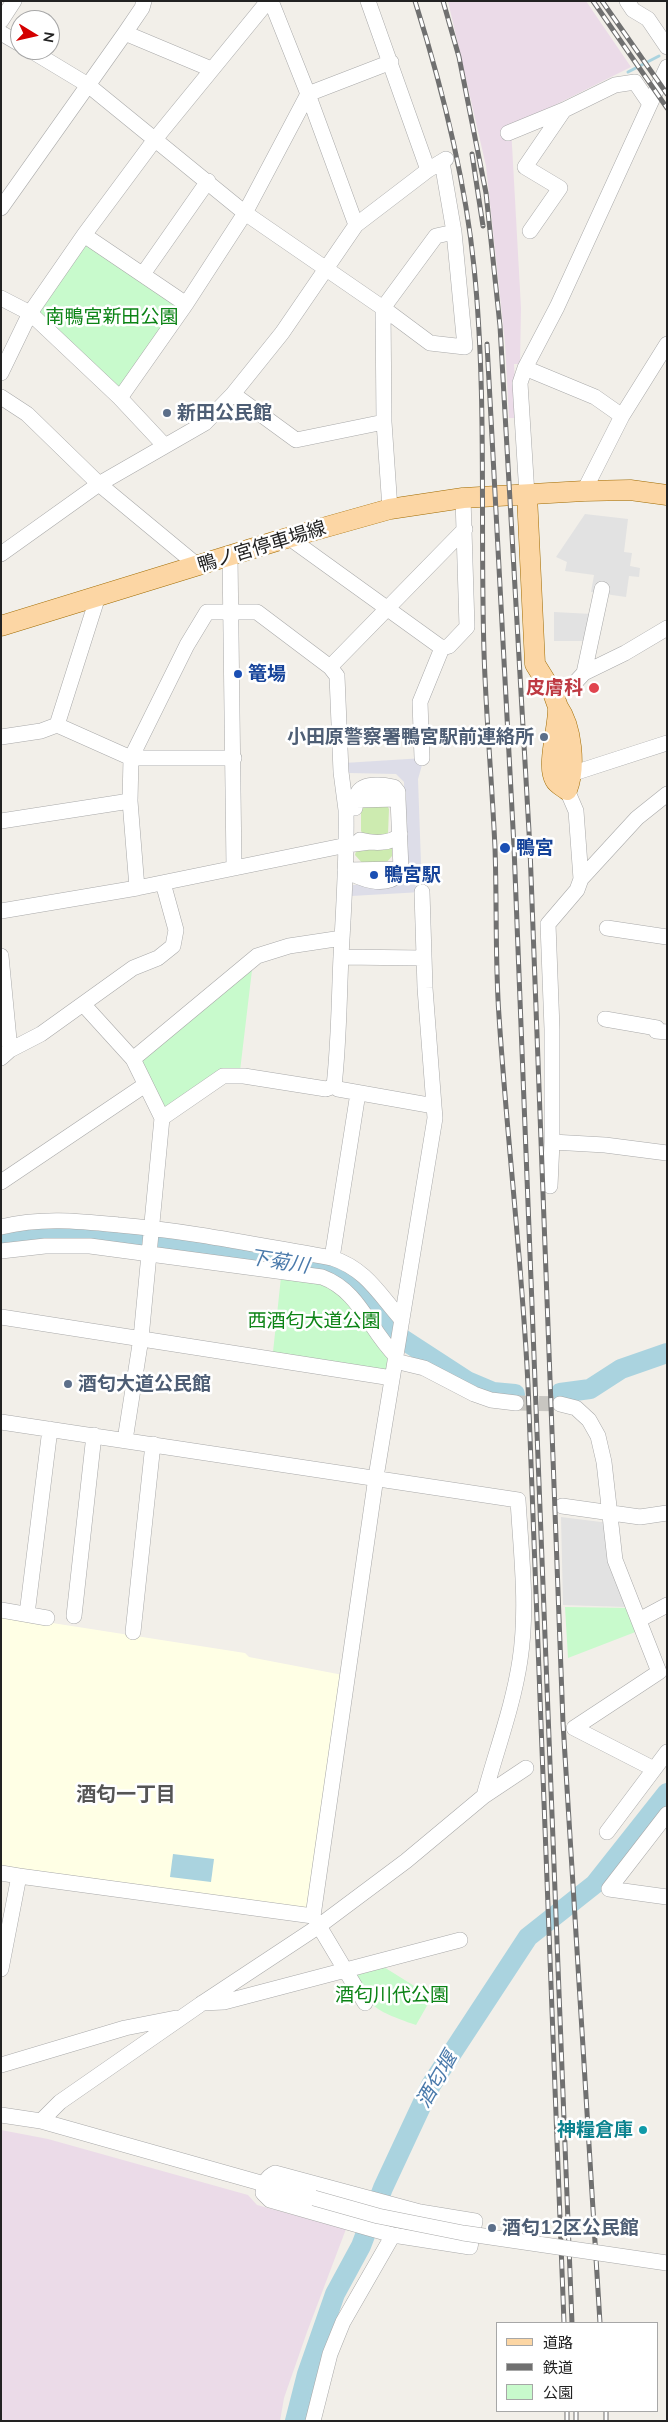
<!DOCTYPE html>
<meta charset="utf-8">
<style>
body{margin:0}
#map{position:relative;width:668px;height:2422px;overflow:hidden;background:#f2efe9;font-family:Mulish,"Noto Sans JP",sans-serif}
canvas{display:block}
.frame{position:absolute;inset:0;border:2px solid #222;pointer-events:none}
.legend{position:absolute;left:496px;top:2322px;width:162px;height:90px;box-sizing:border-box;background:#fff;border:1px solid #a7a7a7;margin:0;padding:6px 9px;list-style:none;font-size:15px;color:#222}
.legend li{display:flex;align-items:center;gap:10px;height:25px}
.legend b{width:25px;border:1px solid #a7a7a7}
.north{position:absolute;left:10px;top:10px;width:50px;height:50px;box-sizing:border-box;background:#fff;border:1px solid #a7a7a7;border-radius:50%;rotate:99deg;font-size:14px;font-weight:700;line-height:20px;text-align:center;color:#222}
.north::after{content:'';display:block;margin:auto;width:18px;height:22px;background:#d40000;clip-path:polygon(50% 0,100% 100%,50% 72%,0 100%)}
</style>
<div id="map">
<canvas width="668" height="2422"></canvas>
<div class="frame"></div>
<ul class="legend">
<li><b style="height:6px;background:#fcd6a4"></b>道路</li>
<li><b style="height:6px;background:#707070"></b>鉄道</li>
<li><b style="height:14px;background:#c8facc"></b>公園</li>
</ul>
<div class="north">N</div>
</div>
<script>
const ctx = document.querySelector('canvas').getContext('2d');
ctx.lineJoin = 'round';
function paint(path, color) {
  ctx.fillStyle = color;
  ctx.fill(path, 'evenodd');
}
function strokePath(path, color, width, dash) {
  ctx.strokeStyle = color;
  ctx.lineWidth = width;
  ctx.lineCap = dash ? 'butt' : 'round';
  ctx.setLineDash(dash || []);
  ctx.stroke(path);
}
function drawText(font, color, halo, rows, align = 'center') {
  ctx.font = font + ' Mulish,"Noto Sans JP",sans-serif';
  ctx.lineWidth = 5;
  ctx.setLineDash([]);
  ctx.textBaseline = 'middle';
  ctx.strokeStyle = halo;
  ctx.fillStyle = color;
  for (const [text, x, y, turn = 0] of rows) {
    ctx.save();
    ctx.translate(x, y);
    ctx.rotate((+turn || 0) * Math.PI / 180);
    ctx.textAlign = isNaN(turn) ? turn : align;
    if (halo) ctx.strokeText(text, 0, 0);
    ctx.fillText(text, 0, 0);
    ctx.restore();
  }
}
paint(new Path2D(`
 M448,1H586L631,67L511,127L521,308L520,364H514L517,418H509L505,343L486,166Z
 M1,2130L48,2139L248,2195L257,2205L346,2229L307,2332L284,2398L280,2421H1Z`), '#ebdbe8');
paint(new Path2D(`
 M1,1615L245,1653L249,1657L343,1675L308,1908L1,1875Z`), '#ffffe5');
paint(new Path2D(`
 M386,804L389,809L388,834L385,836L363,834L361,831V807Z
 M392,847V856L387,862L363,864L355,855L356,851Z`), '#cdebb0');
paint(new Path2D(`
 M85,241L179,306L120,390L36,312Z
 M252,970L240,1071L164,1111L138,1060Z
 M281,1277L324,1283L347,1296L391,1360L388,1371L273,1352Z
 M565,1607L630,1608L638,1631L568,1658Z
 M371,1959L432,1997L416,2025C370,2009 370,2007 346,1965Z`), '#c8facc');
paint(new Path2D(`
 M585,514L628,519L624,552L632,553L630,566L640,568L639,577L629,576L626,597L591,592L594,575L565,571L567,562L556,557Z
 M554,612L592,614L587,641H554Z
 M561,1517L609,1523L627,1607L563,1605Z`), '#e2e2e2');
paint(new Path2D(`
 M424,758L418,779L422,892L351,896L353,885L398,883L406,878L404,782L396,774L349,773L346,771L344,763Z`), '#dddde8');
paint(new Path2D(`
 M173,1854L214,1859L211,1882L170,1877Z`), '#aad3df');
strokePath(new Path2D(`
 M628,72L659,56`), '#aad3df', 3);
strokePath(new Path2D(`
 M1,1237C56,1223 117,1235 171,1244C224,1253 277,1262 330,1270L349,1278L361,1288L390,1330L404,1340L467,1381L493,1392L515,1394
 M560,1393L590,1389L621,1369L667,1353
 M295,2421L307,2374L335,2294L361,2246L383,2188L431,2085L528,1937L595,1884L667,1793`), '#aad3df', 20);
strokePath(new Path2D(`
 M516,1403L560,1404`), '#c8c6c1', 15, [15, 8]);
const minor = new Path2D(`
 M271,1L308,94L356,225
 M368,1L428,170
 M627,1L633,10L648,19L667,47
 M1,21L14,1
 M1,33L20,44
 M125,33L211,69
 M30,50L88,85L245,213L308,94L391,62
 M508,133L564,110L615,85L635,82L650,104
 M442,162L454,232L465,347L430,343L383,308L436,236L454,232
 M1,208L125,33L142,8L144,1
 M530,231L560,188L525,167L564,110
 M84,235L186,304
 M143,274L208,181
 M1,298L30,313L120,398L186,304L245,213L383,308L384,422L390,509
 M525,368L595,397L622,416
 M1,373L30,313L84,235L156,138L268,1
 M233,394L296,440L384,422
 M1,397L27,414L99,484L198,566
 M120,398L164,445
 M584,491L622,416L667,344
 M527,495L520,383L525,368L557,307L667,67
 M295,536V542L442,648
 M1,554L99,484L205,423L233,394L282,333L356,225L428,170L446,159
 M230,556L234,868
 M330,667L465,529
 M584,673L602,589
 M553,693L572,686L584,673L625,653L667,628
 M57,725L131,758H234
 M1,737L41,731L57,725L98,596
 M422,758L420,702L442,648L449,646L467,627L463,498
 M571,774L667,743
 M567,790L576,811L581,879
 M667,794L637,818L581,879L577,890L548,924L552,1029V1142L605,1145L667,1153
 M355,808L356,800L398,799
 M1,821L130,801
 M360,840C371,843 392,845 400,834
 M347,870L401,869
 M137,888L130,801L131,758L187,645L207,612H257L330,667L337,676L341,772L346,810
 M422,892L425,988L434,1106
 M1,911L137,888L347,845L370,842
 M607,928L667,937
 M1,956L10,1050
 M341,957L423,958
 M83,1004L133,1059L162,1118L141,1338L125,1440
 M605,1019L657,1028L656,1031L667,1032
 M1,1058L10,1050L41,1034L133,968L158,958L173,946L176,930L163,883
 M133,1059L257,956L289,946L342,938
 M162,1118L223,1076H244L326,1089L334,1086
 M1,1182L145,1085
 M550,1186L552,1142
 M1,1227C41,1217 79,1221 119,1225C191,1231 261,1246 332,1258C366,1269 379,1294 402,1320
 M1,1251L45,1246H90L322,1277C360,1291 369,1330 396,1356
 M332,1258L358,1093
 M1,1317L392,1378
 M395,1361L424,1368L474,1394L491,1400L516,1403
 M560,1404L576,1408L589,1420L598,1436L604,1462L615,1560L659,1672L574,1728L654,1769
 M1,1422L518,1500C521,1552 528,1608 520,1660C513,1707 496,1751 484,1796
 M562,1506L640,1517L667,1513
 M1,1610L47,1618
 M27,1614L50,1429
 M74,1616L94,1435
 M639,1620L667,1605
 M133,1632L153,1444
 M667,1814L609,1889L667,1897
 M607,1832L667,1752
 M1,1873L19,1876L1,1969
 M19,1876L313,1916
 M202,2003L224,2002L460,1940
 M365,2003L319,1926L406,1861L484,1796L526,1768
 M1,2065L125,2028L176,2018
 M1,2115L41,2121L314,2198
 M41,2121L60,2102L201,2004L319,1926L313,1916L376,1477L435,1118L434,1106L338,1089L334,1086C339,1043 339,999 341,956C344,907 347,858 346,810C352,804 354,800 357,794C363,782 384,785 394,787L398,792V799L401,869L399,875C383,888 360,879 345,870
 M275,2173L420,2212L475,2221L470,2247L393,2235L270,2200L263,2193C264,2184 266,2177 275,2173Z
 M313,2421L330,2354L343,2322L393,2235`);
const major = new Path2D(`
 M527,495L535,664L553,693L558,707
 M1,626L280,540L390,509L463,498L584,491L630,490L667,495
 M558,707C572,727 576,767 567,790C563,787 557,784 555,780C546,766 559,726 558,707Z`);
strokePath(minor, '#a9a9a9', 16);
strokePath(major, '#a06b00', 21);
strokePath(minor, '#fff', 15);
strokePath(major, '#fcd6a4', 20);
const rail = new Path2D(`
 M415,1C442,87 465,177 474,267C487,395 480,524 484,652C486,717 492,782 495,848C497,904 495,960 499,1016C507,1139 522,1262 528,1385L564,2323
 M443,1L459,57L486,193L500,326L530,849L563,1723L600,2323
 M593,1L667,108
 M602,1L667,94
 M472,154L483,226
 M487,344L514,847L572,2323
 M567,2411V2421
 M576,2411V2421
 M606,2411V2421`);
strokePath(rail, '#707070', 5);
strokePath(rail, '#fff', 3, [9]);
const minorBridge = new Path2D(`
 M314,2198L378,2216L463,2233L667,2263`);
strokePath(minorBridge, '#a9a9a9', 16, []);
strokePath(minorBridge, '#fff', 15);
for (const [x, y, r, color] of [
 [167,413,5,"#5c6f8a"],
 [238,674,5,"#1a4fb4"],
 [594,688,6,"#e0444e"],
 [544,737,5,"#5c6f8a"],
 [505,848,6,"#1a4fb4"],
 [374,875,5,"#1a4fb4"],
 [68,1384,5,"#5c6f8a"],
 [643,2130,5,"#0f9aa8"],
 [492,2228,5,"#5c6f8a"]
]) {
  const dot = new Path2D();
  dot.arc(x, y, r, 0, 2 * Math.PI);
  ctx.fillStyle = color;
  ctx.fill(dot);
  strokePath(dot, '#fff', 2);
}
drawText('19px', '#0c8416', '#fff', [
 ["南鴨宮新田公園",112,317],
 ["西酒匂大道公園",314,1321],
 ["酒匂川代公園",392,1995]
]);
drawText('bold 19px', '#4e5e75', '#fff', [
 ["新田公民館",177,413],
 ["小田原警察署鴨宮駅前連絡所",534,737,"right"],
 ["酒匂大道公民館",78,1384],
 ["酒匂12区公民館",502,2228]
], 'left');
drawText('19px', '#222', '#fff', [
 ["鴨ノ宮停車場線",262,547,-17]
]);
drawText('bold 19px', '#164399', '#fff', [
 ["篭場",248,674],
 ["鴨宮",516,848],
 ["鴨宮駅",384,875]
], 'left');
drawText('bold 19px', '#be3a42', '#fff', [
 ["皮膚科",583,688]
], 'right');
drawText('bold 19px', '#0d838f', '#fff', [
 ["神糧倉庫",633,2130]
], 'right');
drawText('italic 20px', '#4a7aab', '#fff', [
 ["下菊川",279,1262,9],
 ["酒匂堰",437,2080,-60]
]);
drawText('bold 20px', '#555', '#fff', [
 ["酒匂一丁目",126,1795]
]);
</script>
